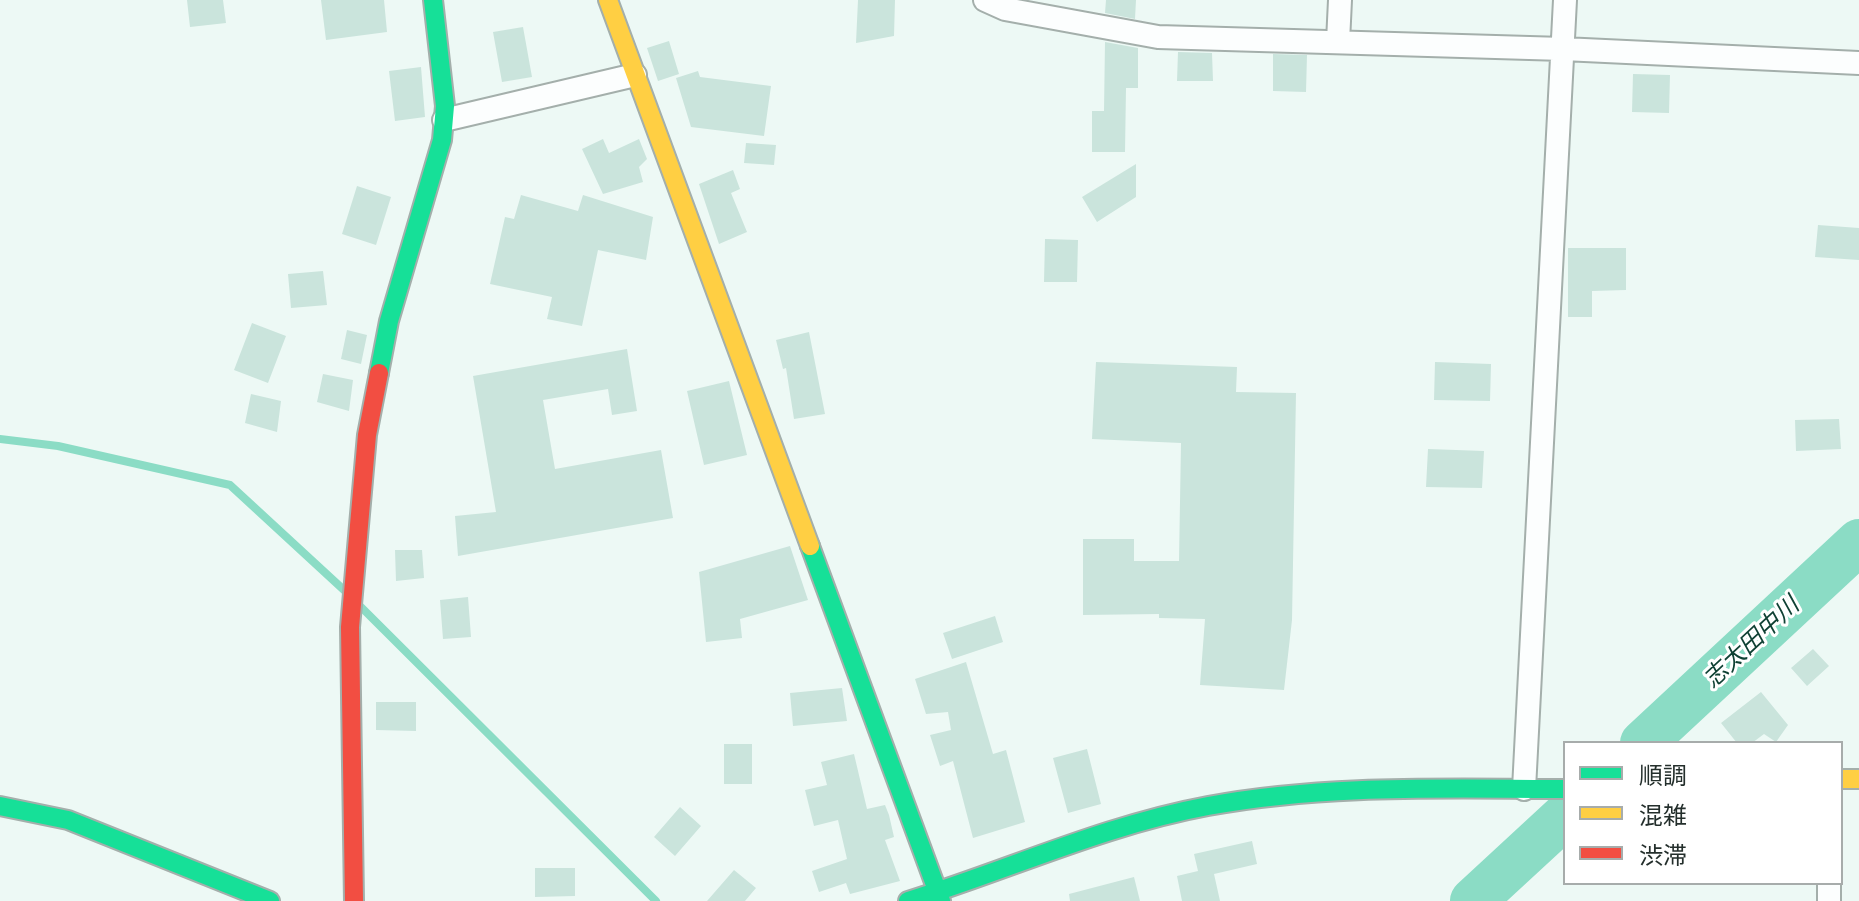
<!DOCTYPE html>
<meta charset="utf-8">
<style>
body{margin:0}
#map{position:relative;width:1859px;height:901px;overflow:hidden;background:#edf9f5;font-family:Barlow,"Noto Sans JP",sans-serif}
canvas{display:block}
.legend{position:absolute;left:1563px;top:741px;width:280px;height:144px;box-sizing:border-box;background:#fff;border:2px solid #a7acab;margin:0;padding:10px 14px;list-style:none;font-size:24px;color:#242f2c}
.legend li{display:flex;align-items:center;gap:16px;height:40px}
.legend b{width:40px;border:2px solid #a7acab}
</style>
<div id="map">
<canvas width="1859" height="901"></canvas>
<ul class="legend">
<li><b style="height:10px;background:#16e098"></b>順調</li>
<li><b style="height:10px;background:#ffcf43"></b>混雑</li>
<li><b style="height:10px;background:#f24e42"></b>渋滞</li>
</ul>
</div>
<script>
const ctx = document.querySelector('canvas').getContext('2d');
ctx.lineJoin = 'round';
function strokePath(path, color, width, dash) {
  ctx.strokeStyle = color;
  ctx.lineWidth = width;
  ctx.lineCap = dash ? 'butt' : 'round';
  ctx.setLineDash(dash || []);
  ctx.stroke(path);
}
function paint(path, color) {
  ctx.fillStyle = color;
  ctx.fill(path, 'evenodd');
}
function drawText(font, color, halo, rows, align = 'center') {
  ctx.font = font + ' Barlow,"Noto Sans JP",sans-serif';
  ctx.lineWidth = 6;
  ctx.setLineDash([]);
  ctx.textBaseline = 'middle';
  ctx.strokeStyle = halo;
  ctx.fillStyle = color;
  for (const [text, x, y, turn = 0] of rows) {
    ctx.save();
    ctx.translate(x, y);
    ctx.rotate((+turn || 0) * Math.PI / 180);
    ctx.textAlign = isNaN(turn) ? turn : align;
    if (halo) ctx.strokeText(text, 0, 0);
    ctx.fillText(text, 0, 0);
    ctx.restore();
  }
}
strokePath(new Path2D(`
 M0,439L58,446L230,485L345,591
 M360,606L656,901`), '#8bdcc5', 8);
strokePath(new Path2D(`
 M1643,743L1859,542
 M1473,901L1565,816`), '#8bdcc5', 46);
paint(new Path2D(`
 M187,0H223L226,23L190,27Z
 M321,0H384L387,32L326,40Z
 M858,0H895L894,36L856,43Z
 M1106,0H1136L1135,19L1105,13Z
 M523,27L532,77L502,82L493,32Z
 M669,41L679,74L658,81L647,48Z
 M1105,42L1138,48V88H1126L1125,152H1092V111H1104Z
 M1178,52L1212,53L1213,81H1177Z
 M1273,54L1307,55L1306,92L1273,91Z
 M421,67L425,117L395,121L389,71Z
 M698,71L700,77L771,86L764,136L691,127L676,78Z
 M1633,74L1670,75L1669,113L1632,112Z
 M603,139L609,153L639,139L647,159L639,167L643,182L603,194L582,149Z
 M746,143L776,145L774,165L744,163Z
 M1136,164V197L1097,222L1082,197Z
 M733,170L740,189L731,193L747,232L719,244L699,184Z
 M357,186L391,197L376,245L342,234Z
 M521,195L578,211L583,195L653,217L646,260L598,250L582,326L547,319L552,297L490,284L505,217L514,219Z
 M1818,225L1859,228V260L1815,257Z
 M1045,239L1078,240L1077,282H1044Z
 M1568,248H1626V290L1592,291V317H1568Z
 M323,271L327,305L291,308L288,274Z
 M252,323L286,336L268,383L234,370Z
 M347,330L367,335L361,364L341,359Z
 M809,332L825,414L794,419L786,368L783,369L776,340Z
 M627,349L637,411L612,415L608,389L543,400L555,469L661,450L673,518L458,556L455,516L496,512L473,376Z
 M1096,362L1237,367L1236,392L1296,393L1292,620L1284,690L1200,685L1205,619L1159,618V614L1083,615V539H1134V561H1179L1181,443L1092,439Z
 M1435,362L1491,364L1490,401L1434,400Z
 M323,374L353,380L349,411L317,402Z
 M729,381L747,455L704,465L687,391Z
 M251,394L281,401L277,432L245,423Z
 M1839,419L1841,449L1796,451L1795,420Z
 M1428,449L1484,451L1482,488L1426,487Z
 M790,546L808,600L740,619L742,638L706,642L699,572Z
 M395,550H422L424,578L396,581Z
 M468,597L471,637L443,639L440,600Z
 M995,616L1003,642L952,659L943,633Z
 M1813,649L1829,666L1807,686L1791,668Z
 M966,662L993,754L1006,750L1025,822L973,838L953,761L940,766L930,735L951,730L948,712L926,714L915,679Z
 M842,688L847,721L793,726L790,693Z
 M1761,692L1788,725L1776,742L1764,734L1752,743H1737L1721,723Z
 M376,702H416V731L376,730Z
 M724,744H752V784H724Z
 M1087,749L1101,804L1068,813L1053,758Z
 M854,754L867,809L885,805L889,815L894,837L885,840L900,881L850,894L846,883L819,892L812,871L847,859L838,820L814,826L805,790L827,785L821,762Z
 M680,807L701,826L675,856L654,837Z
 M1252,841L1257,864L1214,874L1220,901H1182L1177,876L1198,871L1194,854Z
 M535,868H575V896L535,897Z
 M734,870L756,888L745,901H707Z
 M1134,877L1140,901H1070L1069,894Z`), '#cae4dc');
const street = new Path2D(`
 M985,0L1005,9L1158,37L1563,49L1859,63
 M1338,42L1340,0
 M444,120L635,75
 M1524,789L1565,0
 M1829,883V901`);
const fast = new Path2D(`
 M379,373L389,321L442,140L445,106L433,0
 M810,546L941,901
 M0,806L68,820L270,901
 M908,901C1008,870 1105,825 1208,806C1326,784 1446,789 1565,789`);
const slow = new Path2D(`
 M608,0L810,546
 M1841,779H1859`);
const jam = new Path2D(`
 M354,901L350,627L367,435L379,373`);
strokePath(street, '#a4afab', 26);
strokePath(fast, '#a4afab', 22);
strokePath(slow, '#a4afab', 22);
strokePath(jam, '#a4afab', 22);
strokePath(street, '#fcfefe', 22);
strokePath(fast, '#16e098', 18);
strokePath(slow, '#ffcf43', 18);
strokePath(jam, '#f24e42', 18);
drawText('italic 24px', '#0f4134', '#fff', [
 ["志太田中川",1751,642,-43]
]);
</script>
